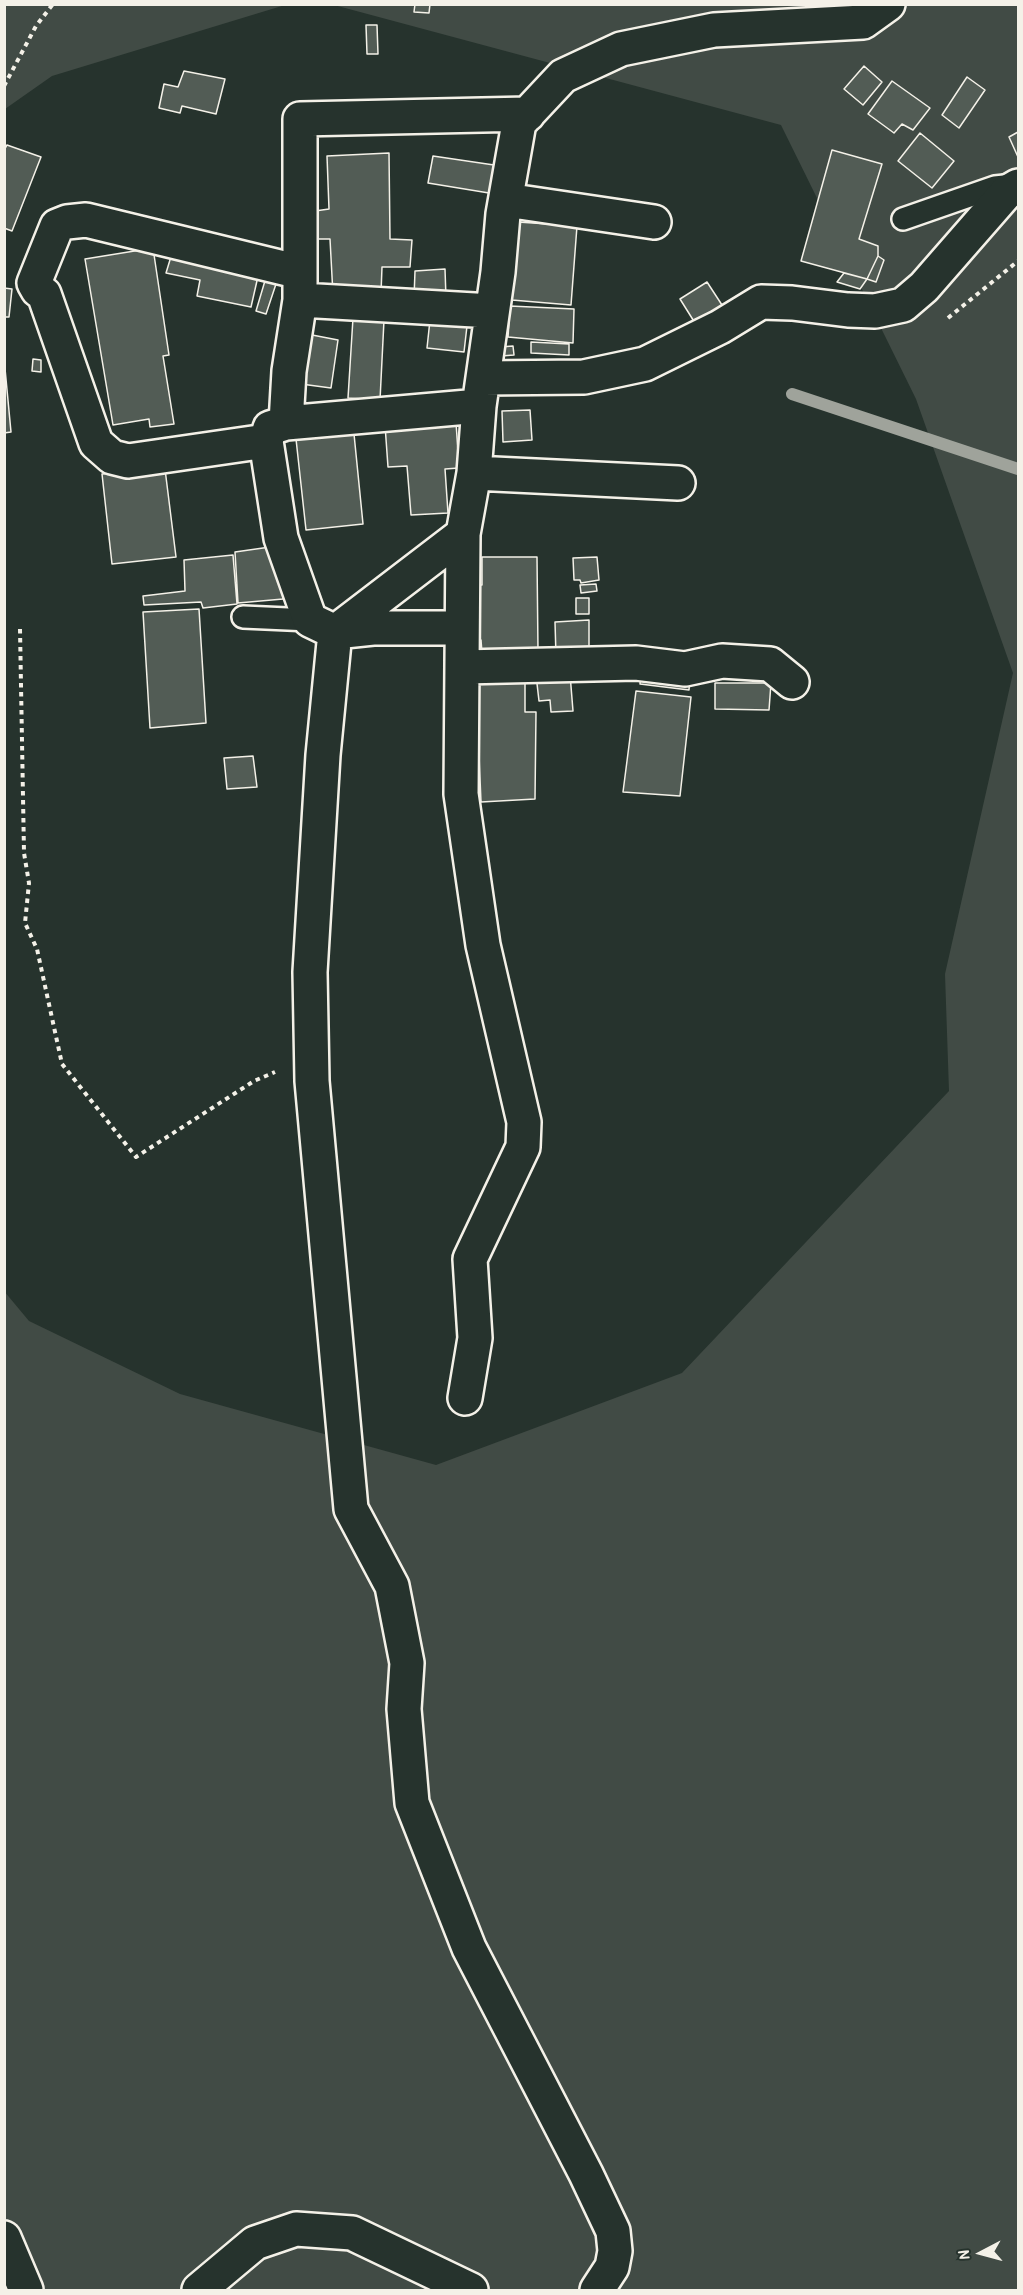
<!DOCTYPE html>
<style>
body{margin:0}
#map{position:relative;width:1023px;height:2295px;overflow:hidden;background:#26332d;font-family:"Patrick Hand",sans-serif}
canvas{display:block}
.frame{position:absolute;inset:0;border:6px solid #f4f1e8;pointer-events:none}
.north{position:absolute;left:951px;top:2223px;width:60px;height:60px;-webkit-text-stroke:4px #26332d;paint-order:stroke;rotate:264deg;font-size:16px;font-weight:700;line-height:24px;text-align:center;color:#f4f1e8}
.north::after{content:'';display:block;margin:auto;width:21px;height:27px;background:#f4f1e8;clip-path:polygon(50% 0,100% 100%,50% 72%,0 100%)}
</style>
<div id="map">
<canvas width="1023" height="2295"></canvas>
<div class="frame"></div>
<div class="north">N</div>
</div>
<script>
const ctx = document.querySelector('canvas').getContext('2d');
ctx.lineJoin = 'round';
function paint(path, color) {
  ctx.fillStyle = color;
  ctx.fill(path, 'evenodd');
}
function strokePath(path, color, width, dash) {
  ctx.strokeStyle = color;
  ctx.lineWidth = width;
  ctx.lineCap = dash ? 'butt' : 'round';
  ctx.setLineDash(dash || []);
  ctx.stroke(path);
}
paint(new Path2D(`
 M5,4H285V5L52,76L5,109Z
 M334,5H1018V2290H5L4,1291L29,1321L180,1394L436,1465L682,1373L949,1091L945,974L1013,673L916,399L781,125Z`), '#414b45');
strokePath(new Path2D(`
 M792,394L1018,469`), '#9fa39b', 12);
const building = new Path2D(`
 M415,4H430L429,13L414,12Z
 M366,25H377L378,54H367Z
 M864,66L882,82L863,105L844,89Z
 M184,71L225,79L216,114L182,106L180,113L159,108L164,84L178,87Z
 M967,77L985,90L959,128L942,115Z
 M892,81L930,108L913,130L902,124L894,133L868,114Z
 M1018,132V157L1009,137Z
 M920,133L954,161L932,188L898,161Z
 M7,145L41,157L12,231L4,228V150Z
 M832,150L882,164L859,239L878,246V256L867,279L801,261Z
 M389,153L390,239L412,240L410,267H382L381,293L333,295L330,239H315V211L329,209L327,156Z
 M433,156L494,165L489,193L428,183Z
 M518,222L577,226L571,305L512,300Z
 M153,248L169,355L163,356L174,424L150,427L149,419L113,425L85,259Z
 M173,250L259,272L251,307L197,296L200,280L166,273Z
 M878,256L884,260L876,282L867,279Z
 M445,269L446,298H414L415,271Z
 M844,273L867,279L860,289L837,282Z
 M267,274L278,278L266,314L256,311Z
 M707,282L722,305L695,323L680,299Z
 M4,288L12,289L9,317H4Z
 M510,306L574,309L573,343L508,337Z
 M353,318L384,320L380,400L348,398Z
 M430,320L467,326L464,352L427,348Z
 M307,334L338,340L331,388L301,384Z
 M531,342L569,344V355L531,353Z
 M513,346L514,355L501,356L500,347Z
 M4,358L11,432L4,433Z
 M33,359L41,360V372L32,371Z
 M530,410L532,440L503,442L502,411Z
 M456,422L459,468L445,469L448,513L411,515L407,466L388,467L385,425Z
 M354,434L363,524L306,530L296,439Z
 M165,469L176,557L112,564L102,474Z
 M277,546L283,599L238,603L235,552Z
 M233,555L237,604L203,608L201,602L144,605L143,596L185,591L184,560Z
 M482,557H537L538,651L482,653L481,640H475L476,585H482Z
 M597,557L599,580L581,583L580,580H574L573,558Z
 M596,584L597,591L581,593L580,585Z
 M576,598H589V614H576Z
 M199,609L206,723L150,728L143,612Z
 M589,620V656H556L555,622Z
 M641,671L690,675L689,690L640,684Z
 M570,674L573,711L551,712L550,700L539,701L536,675Z
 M504,679L525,680V712H536L535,799L481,802L476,684H504Z
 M715,683H771L769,710L715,709Z
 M636,691L691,697L680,796L623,792Z
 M253,756L257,787L227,789L224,758Z`);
paint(building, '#525c55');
strokePath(building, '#f4f1e8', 1.5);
const lane = new Path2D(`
 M903,219L995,187L1014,185
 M243,617L310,620`);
const street = new Path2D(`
 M506,200L654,222
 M300,300L492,311
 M484,378L584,377L645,364L720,327L761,302L792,303L848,310L875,311L903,305L924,287L1006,193L1018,186
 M286,423L289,371L300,300V119L528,114
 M266,441L128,461L112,457L96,443L44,294L38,290L34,283L57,226L67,222L86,220L300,272
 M474,473L678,483
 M463,534L461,794L483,945L524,1122L523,1147L470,1259L475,1338L465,1398
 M461,628H373L335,632L310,620L281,538L266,441L270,428L286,423L479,406
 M463,667L636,663L685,669L722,661L770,664L792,682
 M4,2238L26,2290
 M199,2290L255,2243L296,2229L352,2233L471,2290
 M597,2290L612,2267L615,2251L613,2231L586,2174L469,1948L412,1803L404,1709L407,1663L392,1586L351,1509L312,1081L310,972L323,755L335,632L463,534L474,473L479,406L498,272L503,214L519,123L563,76L621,49L714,30L863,22L888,4`);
strokePath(lane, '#f4f1e8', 26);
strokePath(street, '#f4f1e8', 38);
strokePath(new Path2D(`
 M4,86L36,26L53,4
 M948,318L1018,261
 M20,629L24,853L29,883L25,923L37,949L62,1064L136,1157L254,1081L275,1072`), '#f4f1e8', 4, [4.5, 4.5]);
strokePath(lane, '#26332d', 21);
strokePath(street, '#26332d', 33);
</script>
